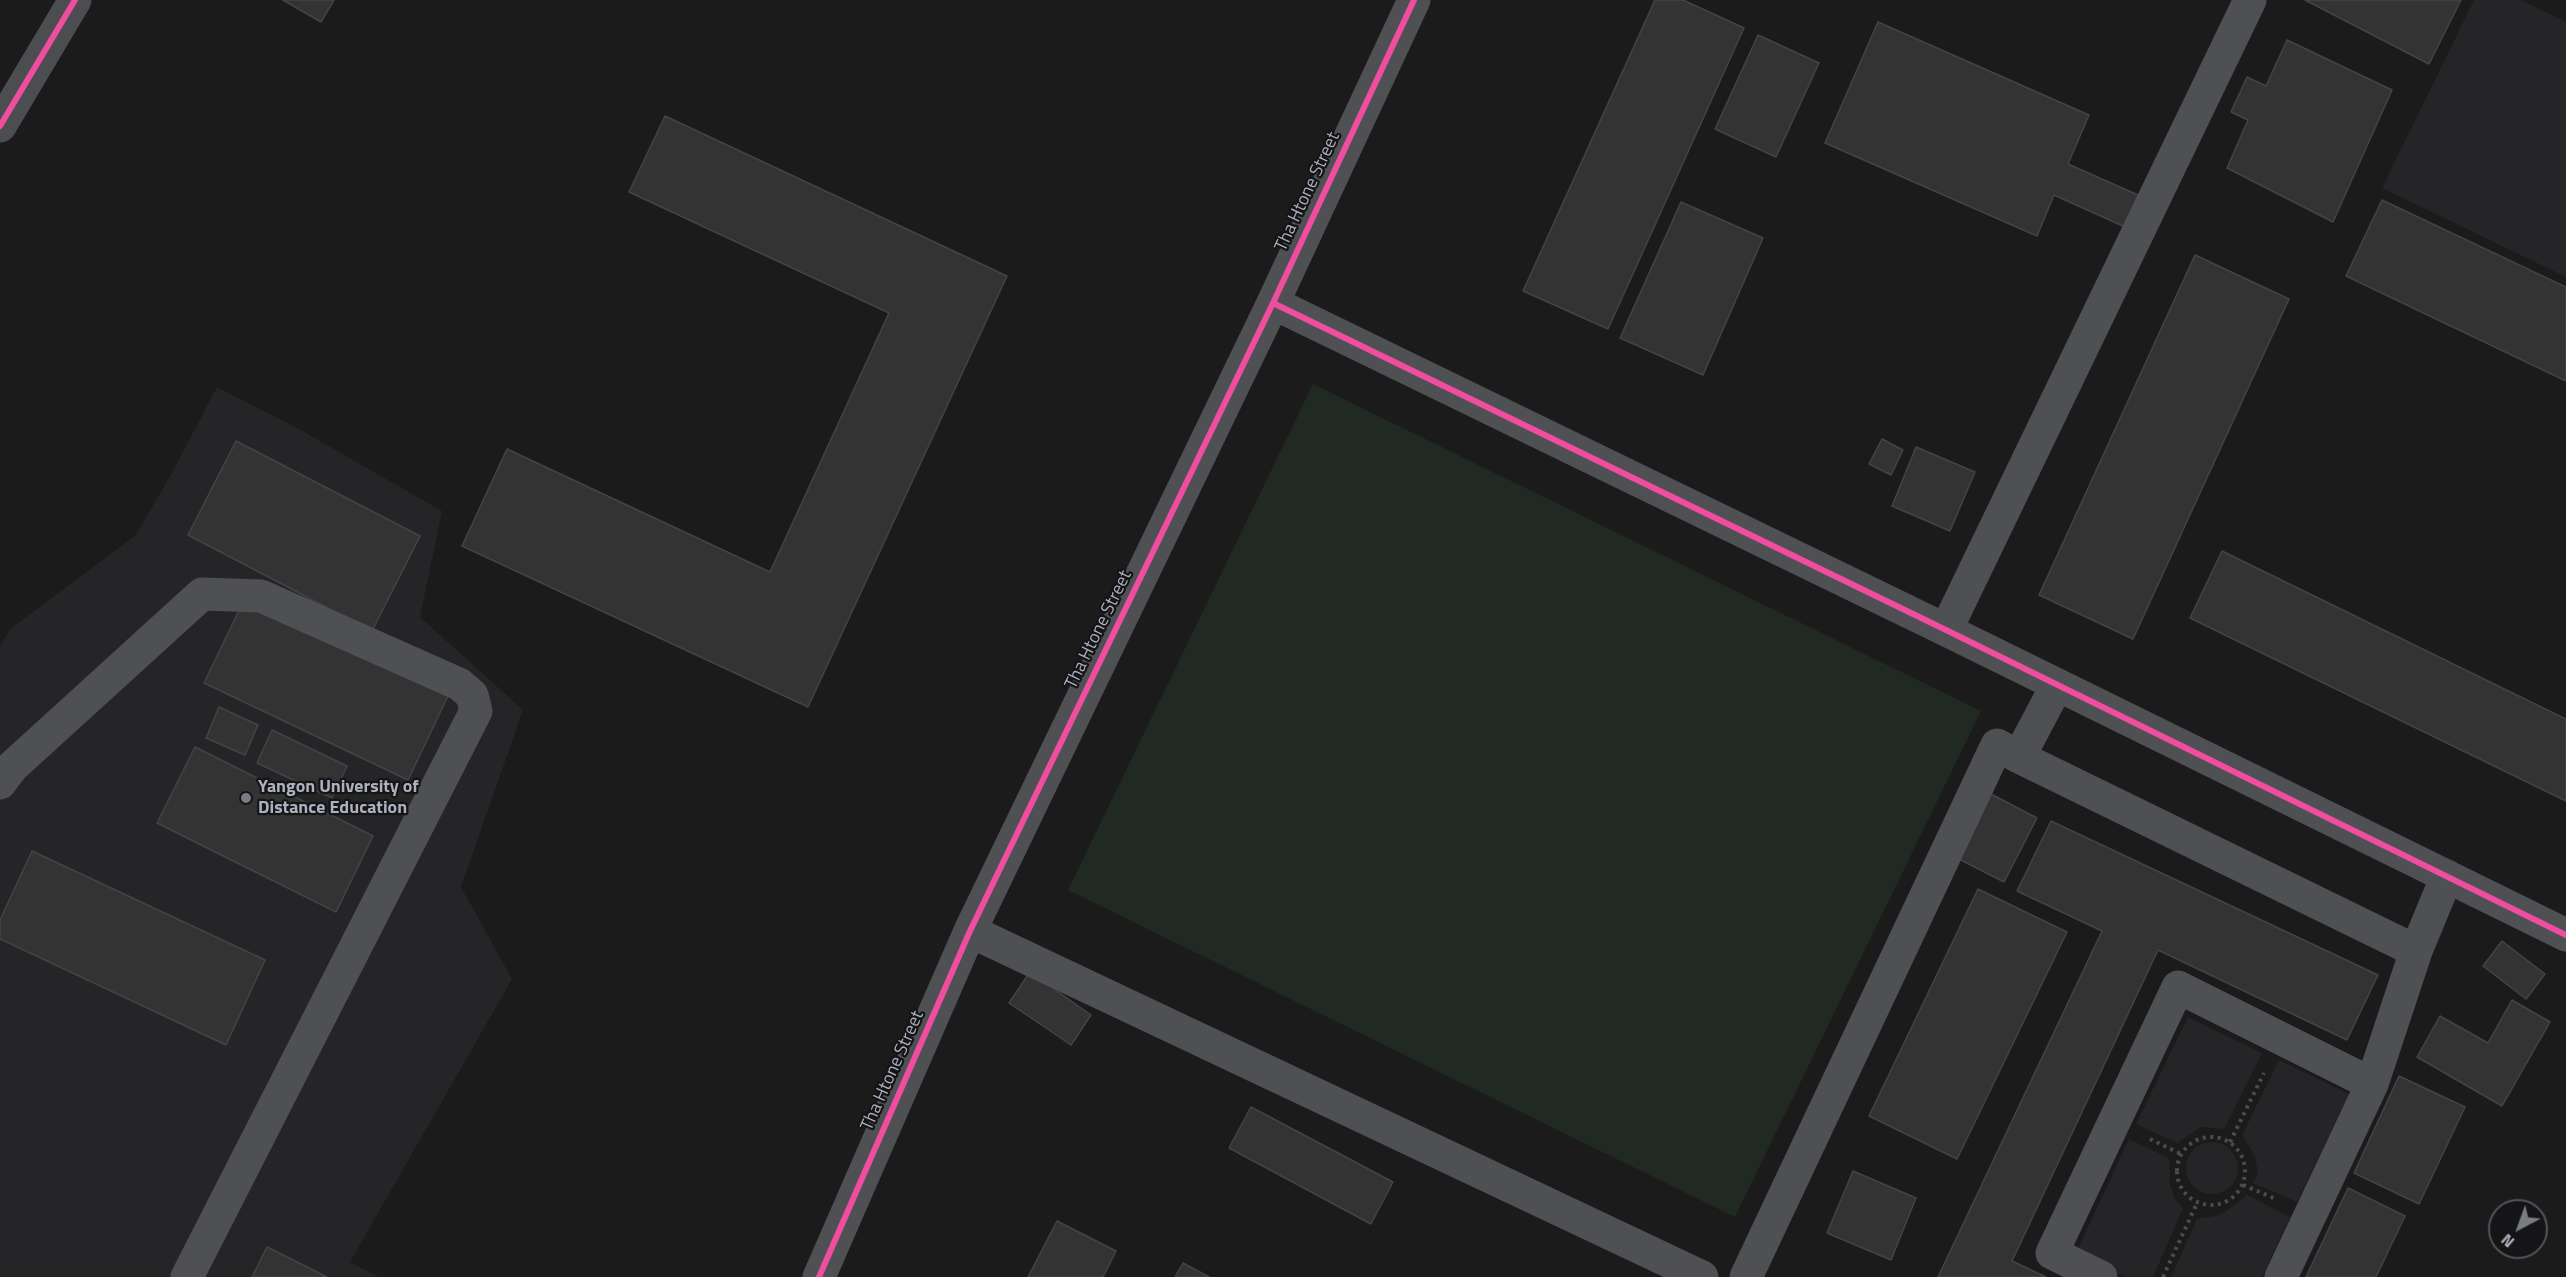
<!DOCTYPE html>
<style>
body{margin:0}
#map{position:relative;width:2566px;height:1277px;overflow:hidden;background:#1b1b1c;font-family:"Titillium Web",sans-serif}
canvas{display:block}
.north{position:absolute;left:2488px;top:1199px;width:60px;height:60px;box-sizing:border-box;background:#151518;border:2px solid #52535a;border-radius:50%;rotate:221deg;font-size:16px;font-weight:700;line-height:24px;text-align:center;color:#adb1bc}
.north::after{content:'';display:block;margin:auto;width:21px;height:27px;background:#7a7c84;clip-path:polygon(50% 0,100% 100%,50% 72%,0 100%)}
</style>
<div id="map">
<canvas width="2566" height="1277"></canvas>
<div class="north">N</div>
</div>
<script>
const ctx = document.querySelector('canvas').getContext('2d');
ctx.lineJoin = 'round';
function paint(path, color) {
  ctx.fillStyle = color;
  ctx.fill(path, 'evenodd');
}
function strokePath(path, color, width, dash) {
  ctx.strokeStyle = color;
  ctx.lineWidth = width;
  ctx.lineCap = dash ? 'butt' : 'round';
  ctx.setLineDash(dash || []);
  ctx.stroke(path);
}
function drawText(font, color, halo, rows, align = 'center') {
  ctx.font = font + ' "Titillium Web",sans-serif';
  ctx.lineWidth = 4.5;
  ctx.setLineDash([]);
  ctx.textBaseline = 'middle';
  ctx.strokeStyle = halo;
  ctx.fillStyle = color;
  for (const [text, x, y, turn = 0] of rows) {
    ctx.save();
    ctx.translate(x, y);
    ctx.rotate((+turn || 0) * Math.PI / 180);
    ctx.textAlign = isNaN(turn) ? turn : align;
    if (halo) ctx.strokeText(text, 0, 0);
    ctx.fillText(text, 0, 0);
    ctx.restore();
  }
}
paint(new Path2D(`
 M2474,0H2521L2566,22V277L2382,188Z
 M217,387L299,429L442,511L420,617L523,710L461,887L512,979L350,1262L378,1277H0V646L10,629L136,535L174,469Z
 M2188,1017L2262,1053L2224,1129L2201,1127L2177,1143L2136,1124Z
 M2279,1060L2349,1094L2297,1202L2253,1183L2258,1173L2255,1156L2242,1135Z
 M2129,1139L2169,1158L2170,1185L2175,1199L2183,1208L2153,1277H2126L2075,1255Z
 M2186 1168a26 26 0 1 1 52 0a26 26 0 1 1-52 0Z
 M2247,1195L2290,1217L2262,1277H2171L2197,1219L2215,1216L2225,1212Z`), '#252528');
paint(new Path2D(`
 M1313,384L1981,711L1735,1217L1068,890Z`), '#212923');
const building = new Path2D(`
 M283,0H334L321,22Z
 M1655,0H1683L1744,28L1608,329L1523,291Z
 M2305,0H2461L2429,64Z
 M1878,22L2089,115L2068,164L2138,195L2125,227L2054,195L2037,236L1825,143Z
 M1758,35L1819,63L1776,157L1715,129Z
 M2287,40L2392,90L2333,222L2227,168L2248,120L2231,112L2247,77L2266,86Z
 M665,116L1007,276L808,707L462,546L507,449L770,572L889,313L629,192Z
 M2382,200L2566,287V381L2346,276Z
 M1681,202L1763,238L1703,375L1620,338Z
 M2195,255L2289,299L2133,639L2039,595Z
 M1882,439L1903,450L1891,475L1869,464Z
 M236,441L420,536L372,631L188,535Z
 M1916,447L1975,472L1950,531L1892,506Z
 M2222,551L2566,719V801L2190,618Z
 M245,598L448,696L408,780L204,683Z
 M219,707L258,725L245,755L206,738Z
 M272,730L347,766L332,798L257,763Z
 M195,747L373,836L336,912L157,823Z
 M1991,794L2037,818L2004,882L1957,858Z
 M2051,821L2378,975L2347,1040L2158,950L2012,1261L2046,1277H1938L2102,931L2017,891Z
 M32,851L265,960L226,1045L0,939V920Z
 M1978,889L2067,932L1957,1159L1869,1116Z
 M2502,941L2545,974L2526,999L2483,966Z
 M1030,972L1091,1015L1071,1045L1009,1003Z
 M2512,1000L2550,1022L2502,1106L2417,1057L2440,1016L2488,1043Z
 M2399,1076L2465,1107L2419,1204L2354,1173Z
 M1251,1107L1393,1182L1371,1224L1229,1148Z
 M1853,1171L1916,1198L1891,1260L1827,1233Z
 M2348,1188L2405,1216L2376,1277H2306Z
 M1057,1221L1116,1251L1103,1277H1028Z
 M267,1247L327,1277H252Z
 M1183,1263L1209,1277H1175Z`);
paint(building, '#333334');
strokePath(building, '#444448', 1.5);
strokePath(new Path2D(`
 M2177 1171a34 34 0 1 1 68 0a34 34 0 1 1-68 0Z
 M2150,1139L2181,1154
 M2230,1142L2264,1073
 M2243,1185L2276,1199
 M2163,1277L2197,1203`), '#4b4c4f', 4, [3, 4.5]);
strokePath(new Path2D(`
 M1273,303L1946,630L2566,935
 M1946,630L2250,0
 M2057,685L2019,757L2416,951L2447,876
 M0,783L12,767L202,594L261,596L459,684L472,695L476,711L187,1277
 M970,931L1702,1277
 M819,1277L970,931L1273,303L1414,0
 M1746,1277L1997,745L2019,757
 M2101,1277L2052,1253L2178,987L2372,1084
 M2281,1277L2372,1084L2416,951`), '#4f5054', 33);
strokePath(new Path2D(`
 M0,126L75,0`), '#4c4d50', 33);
strokePath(new Path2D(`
 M0,126L75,0
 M1273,303L1946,630L2566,935
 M819,1277L970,931L1273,303L1414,0`), '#ef4d9e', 6);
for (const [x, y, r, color] of [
 [246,798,6,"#7a7c84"]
]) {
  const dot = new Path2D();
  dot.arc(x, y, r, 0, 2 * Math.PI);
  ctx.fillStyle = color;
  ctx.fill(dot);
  strokePath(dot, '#151518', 2);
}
drawText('18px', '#adb1bc', '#151518', [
 ["Tha Htone Street",1308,192,-65],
 ["Tha Htone Street",1099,630,-64],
 ["Tha Htone Street",893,1071,-66]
]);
drawText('bold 18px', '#adb1bc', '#151518', [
 ["Yangon University of",258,788],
 ["Distance Education",258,809]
], 'left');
</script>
